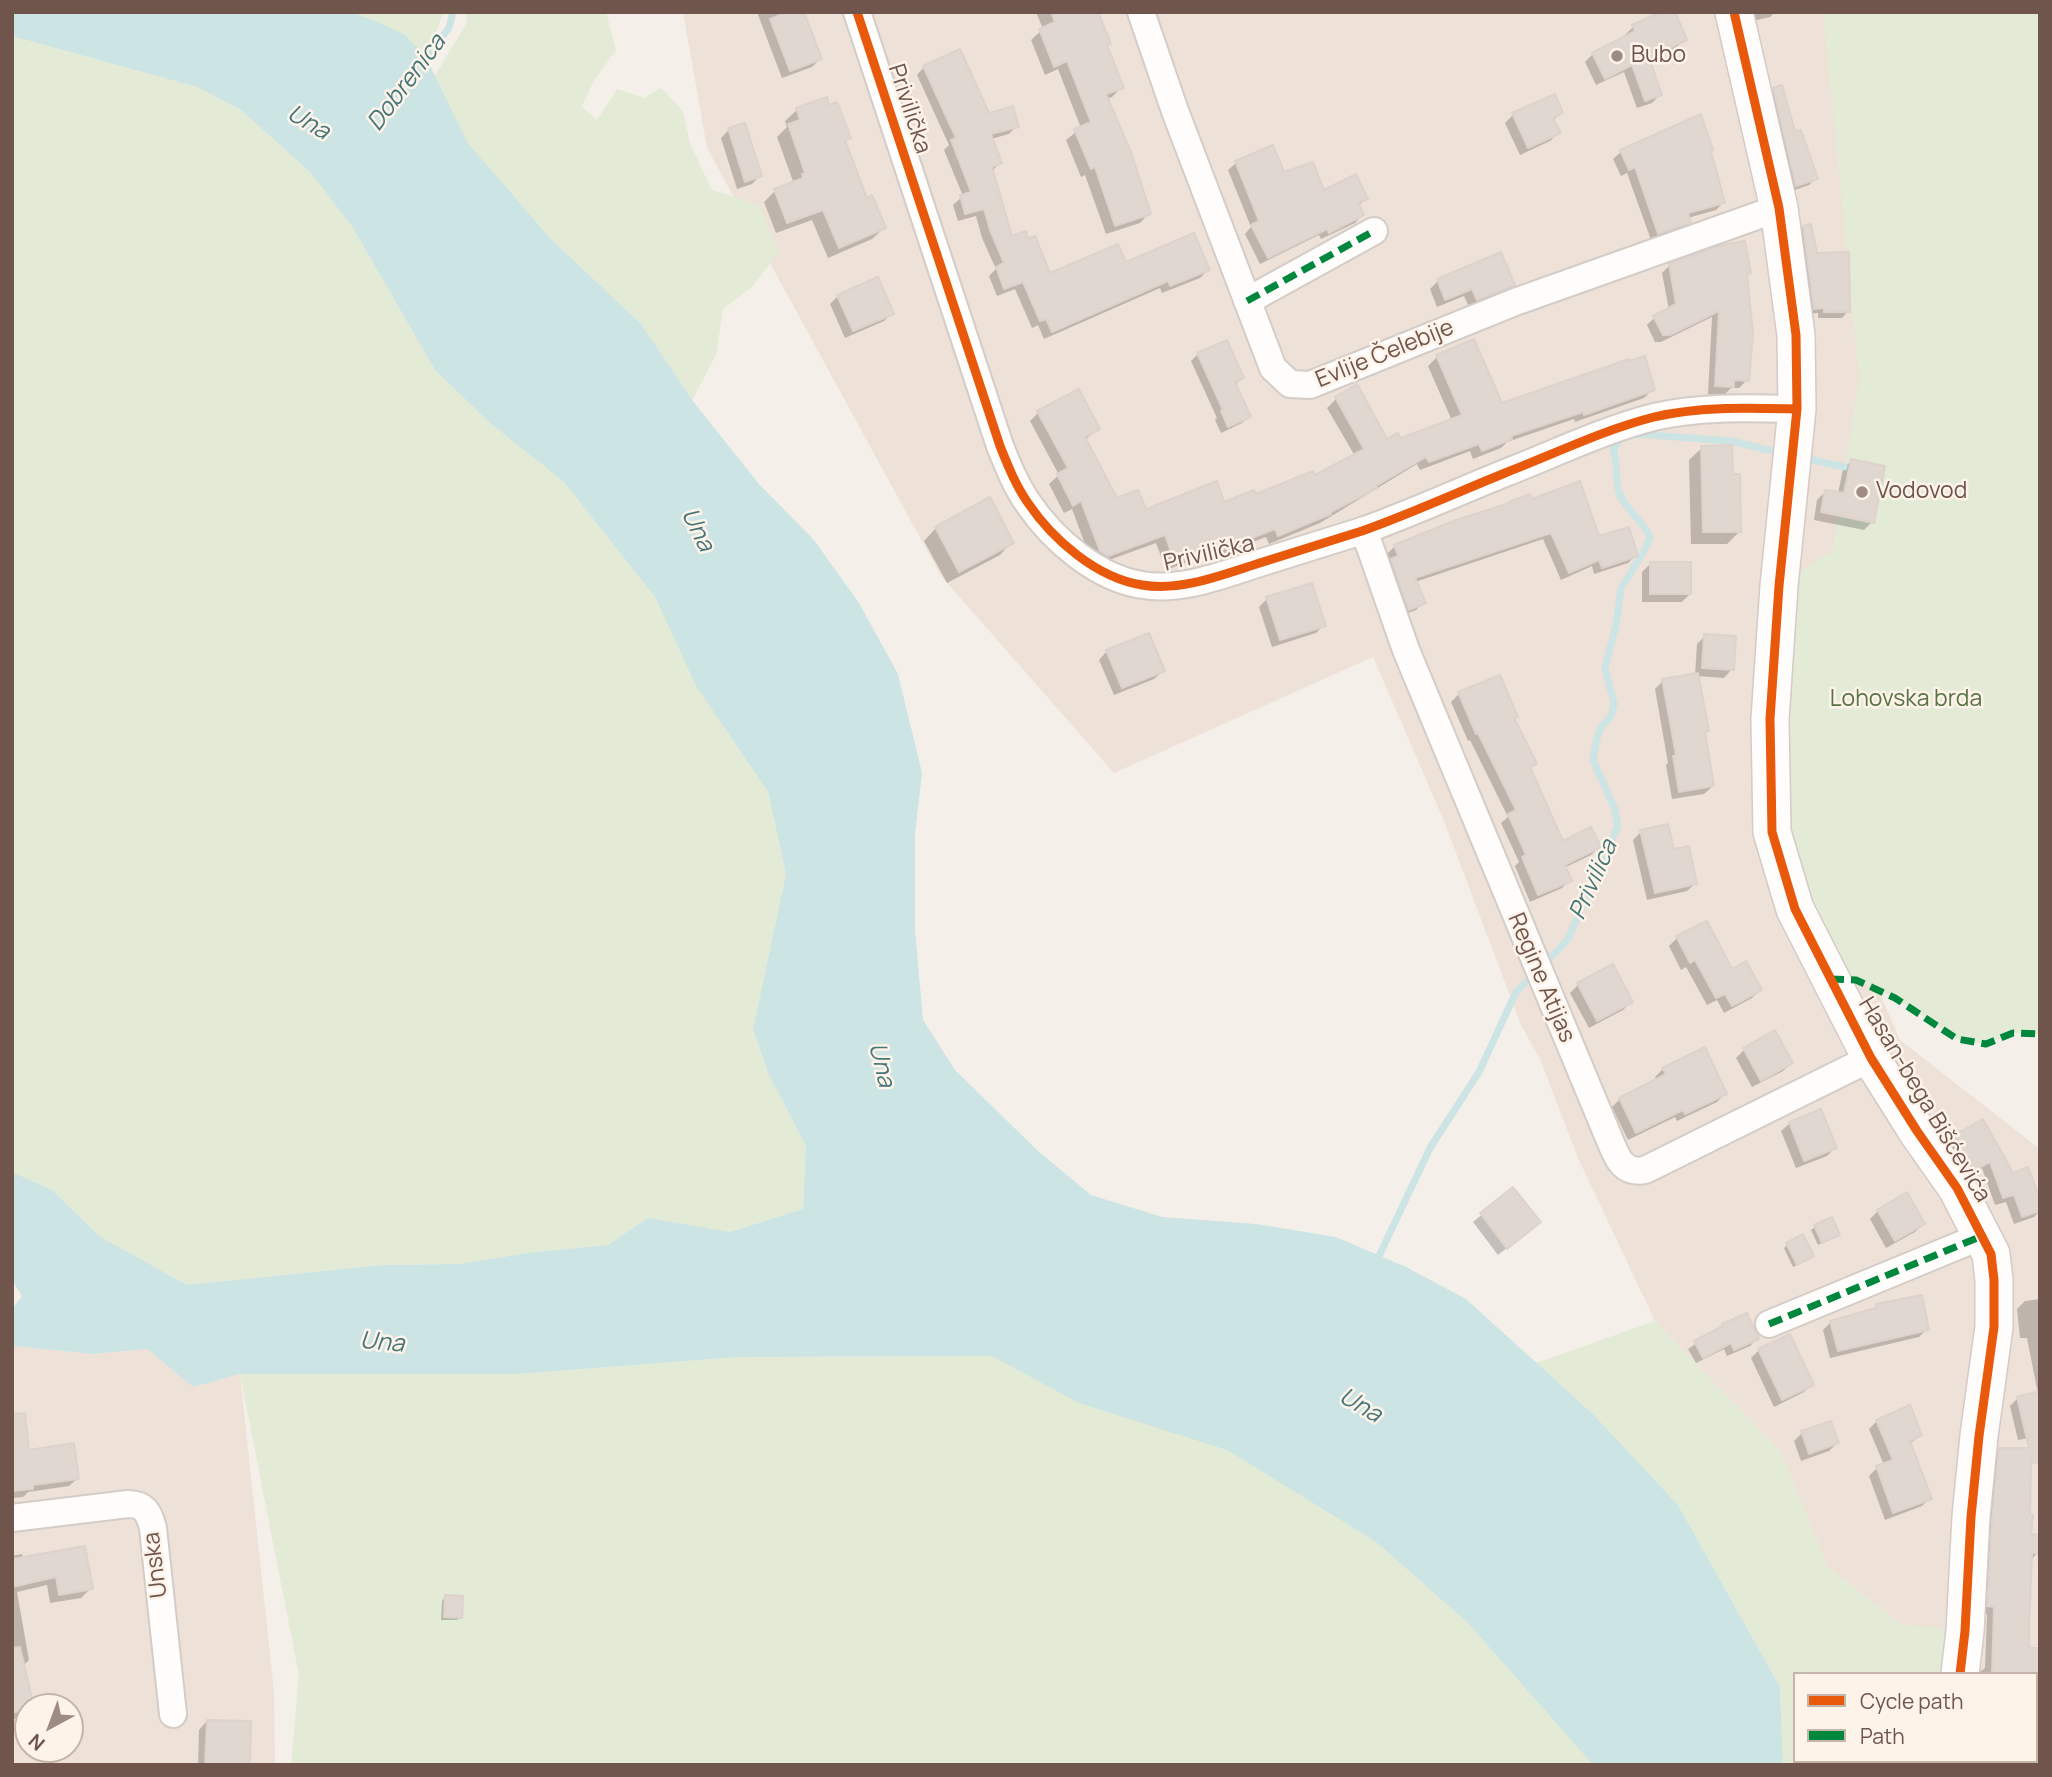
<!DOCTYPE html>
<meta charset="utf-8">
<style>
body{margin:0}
#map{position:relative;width:2052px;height:1777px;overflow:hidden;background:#f5efe9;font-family:Manrope,sans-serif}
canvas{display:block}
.frame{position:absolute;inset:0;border:14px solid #6f554c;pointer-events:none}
.legend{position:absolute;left:1793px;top:1672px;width:245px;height:91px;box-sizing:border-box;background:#fdf3e9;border:2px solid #c4b4aa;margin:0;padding:9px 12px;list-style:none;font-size:21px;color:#6f554c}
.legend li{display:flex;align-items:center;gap:14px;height:35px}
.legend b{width:35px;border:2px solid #c4b4aa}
.north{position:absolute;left:14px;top:1693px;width:70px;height:70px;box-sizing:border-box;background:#fdf3e9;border:2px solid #c4b4aa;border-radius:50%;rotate:221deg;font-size:19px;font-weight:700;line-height:28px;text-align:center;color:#6f554c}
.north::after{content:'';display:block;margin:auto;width:24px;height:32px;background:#9e8b83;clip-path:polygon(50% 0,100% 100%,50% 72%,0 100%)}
</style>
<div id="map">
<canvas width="2052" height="1777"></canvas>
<div class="frame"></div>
<ul class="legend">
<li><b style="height:9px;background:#e8590c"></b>Cycle path</li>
<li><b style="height:9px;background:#00873e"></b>Path</li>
</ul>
<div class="north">N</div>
</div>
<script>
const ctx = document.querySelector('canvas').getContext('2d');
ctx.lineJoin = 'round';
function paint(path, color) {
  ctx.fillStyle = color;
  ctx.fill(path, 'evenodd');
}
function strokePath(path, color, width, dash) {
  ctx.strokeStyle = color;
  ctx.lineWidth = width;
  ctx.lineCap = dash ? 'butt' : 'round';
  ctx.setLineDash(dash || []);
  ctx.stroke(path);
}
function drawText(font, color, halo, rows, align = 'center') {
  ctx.font = font + ' Manrope,sans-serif';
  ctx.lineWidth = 5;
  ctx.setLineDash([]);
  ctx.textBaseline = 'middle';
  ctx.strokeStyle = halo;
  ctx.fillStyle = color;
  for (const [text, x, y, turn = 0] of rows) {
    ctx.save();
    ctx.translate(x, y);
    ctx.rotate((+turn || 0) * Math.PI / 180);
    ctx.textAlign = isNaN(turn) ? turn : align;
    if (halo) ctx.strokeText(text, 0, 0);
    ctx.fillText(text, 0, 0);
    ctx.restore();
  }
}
paint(new Path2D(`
 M683,12H1842L1879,348L1792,793L1900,1040L2040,1149V1765H1882V1761H2036V1674H1895L1901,1624L1828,1567L1781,1452L1655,1321L1578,1158L1540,1059L1521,1025L1444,821L1373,657L1114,773L941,576L707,148Z
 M12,1346L94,1354L147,1349L193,1387L240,1374L274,1692L275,1765H12ZM28,1707H70V1749H28Z`), '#eee1d7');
paint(new Path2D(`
 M331,12H444L426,57Z
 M466,12H606L616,50L593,82L582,107L597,120L617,89L644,98L661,88L683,111L690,144L712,190L760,205L779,252L752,287L723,309L716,355L692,400L641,324L551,239L467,142L434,77L467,23Z
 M1823,12H2040V1034L2013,1033L1986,1044L1957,1039L1895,998L1856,980L1830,979L1782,871L1779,586L1832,551L1859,377Z
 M12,36L197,87L241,110L311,173L353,228L435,370L491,424L564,482L655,597L696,686L768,792L786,874L753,1029L769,1075L806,1146L803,1209L730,1232L648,1218L608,1245L535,1252L458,1264L381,1265L187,1285L99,1236L52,1190L12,1172Z
 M1655,1321L1781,1452L1828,1567L1901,1624L1965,1631L1960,1674H1795V1761H1951L1950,1765H1783L1780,1687L1678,1505L1594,1415L1536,1363Z
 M992,1356L1227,1450L1376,1542L1467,1622L1593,1765H291L299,1675L240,1374H517L739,1357Z`), '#e3ead5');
paint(new Path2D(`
 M12,12H350L378,22L405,35L426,57L467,142L551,239L641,324L692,400L759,484L814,540L859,603L898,674L922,773L915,833V930L923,1020L955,1070L1038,1151L1091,1195L1162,1217L1256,1224L1336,1237L1406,1267L1466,1299L1594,1415L1678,1505L1780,1687L1783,1765H1593L1467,1622L1376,1542L1227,1450L1079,1403L992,1356L739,1357L517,1374H240L193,1387L147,1349L94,1354L12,1346V1309L22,1296L12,1280V1172L52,1190L99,1236L187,1285L381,1265L458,1264L535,1252L608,1245L648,1218L730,1232L803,1209L806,1146L769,1075L753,1029L786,874L768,792L696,686L655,597L564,482L491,424L435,370L353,228L311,173L241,110L197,87L12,36Z`), '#cce4e3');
paint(new Path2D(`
 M757,12H803L820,59L812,67L782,78Z
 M1036,12H1096L1106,46L1122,87L1112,97L1106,99L1149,213L1140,223L1106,234L1085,175L1081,177L1066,140L1081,128L1058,69L1045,75L1031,40L1043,29Z
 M1744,12H1775L1770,17L1748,22Z
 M1633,27L1685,39L1677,47L1648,61L1660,95L1652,103L1637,108L1624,72L1596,85L1585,62L1593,54L1626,37L1625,35Z
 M924,67L988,115L1017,126L1009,134L991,139L1000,163L992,171L1011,239L1049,275L1125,264L1208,270L1200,278L1162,293L1160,288L1044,339L1038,325L1032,328L1015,289L997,296L989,276L996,269L982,238L976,216L958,221L953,205L963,196L944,150L949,145L917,75Z
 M1774,89L1816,178L1809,185L1789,192L1767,96Z
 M825,100L849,138L844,142L866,200L884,228L872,239L828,258L812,220L776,233L764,202L775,191L794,184L777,137L787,127L785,121L797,110Z
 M1561,113L1553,121L1559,133L1550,141L1520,155L1505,123L1513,115Z
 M729,130L760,176L752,184L737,189L721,138Z
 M1621,152H1710L1723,203L1716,210L1688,218L1689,222L1682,229L1651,240L1627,173L1621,176L1613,159Z
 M1236,163L1283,175L1323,192L1366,199L1358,206L1362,215L1355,223L1321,239L1319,235L1260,264L1245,234L1251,227L1228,170Z
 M1803,227L1815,255L1848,311L1842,318H1818V313L1808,314L1797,234Z
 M1500,255L1513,285L1505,293L1469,307L1464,296L1437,307L1430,289L1438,281Z
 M1670,265L1749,273L1746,276L1747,380L1739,388H1731L1724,395L1708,394L1712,317L1661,342H1655L1647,325L1655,317L1669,310L1662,273Z
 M838,296L892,313L884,321L845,338L830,304Z
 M1198,354L1242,378L1235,385L1249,416L1242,423L1221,433L1215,420L1217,418L1191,361Z
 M1437,357L1501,406L1653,389L1644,398L1575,422L1574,419L1507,442L1501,448L1473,459L1470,451L1420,470L1417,464L1320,523L1269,544L1266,537L1214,557L1212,553L1166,570L1156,543L1098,564L1091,560L1072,509L1064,513L1049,484L1059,475L1030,421L1039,412L1098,429L1085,440L1116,500L1145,512L1223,504L1255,497L1314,478L1355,456L1327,408L1336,399L1357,387L1387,441L1401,440L1452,421L1428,366Z
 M1702,448L1731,476L1740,531L1727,544H1691L1689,460Z
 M1851,461L1872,522L1864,530L1814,520L1817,500L1825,492L1838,494L1843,469Z
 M1531,501L1636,555L1628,563L1594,574L1592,566L1561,580L1543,539L1415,582L1423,603L1416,610L1401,616L1384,568L1390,562L1387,554L1395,546Z
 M936,528L1012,542L1000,555L947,583L924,541Z
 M1651,563L1690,594L1682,602H1642V572Z
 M1267,599L1324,625L1316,633L1272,647L1259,607Z
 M1705,636L1732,669L1724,678L1697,676L1707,731L1704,734L1713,786L1704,794L1672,799L1666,765L1668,763L1655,689L1663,681L1695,675L1697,644Z
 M1107,651L1163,671L1154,679L1114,695L1099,660Z
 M1459,694L1516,717L1513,719L1535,763L1529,770L1562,843L1599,847L1591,855L1564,868L1570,880L1562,888L1530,902L1515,866L1519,862L1501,823L1508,817L1470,740L1468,741L1451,702Z
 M1641,832L1696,883L1687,891L1647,900L1633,840Z
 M1677,938L1731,971L1760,990L1752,998L1724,1013L1717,1000L1707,1005L1686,967L1681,970L1669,946Z
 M1612,966L1631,1002L1623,1010L1589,1028L1570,993L1578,985Z
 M1744,1050L1791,1063L1783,1071L1752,1087L1736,1058Z
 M1663,1069L1725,1094L1717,1102L1677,1121L1675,1117L1628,1140L1612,1107L1620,1099L1657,1081L1655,1077Z
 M1790,1123L1835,1148L1827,1156L1796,1168L1781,1131Z
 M1952,1138L2012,1175L2040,1204V1211L2034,1217L2014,1224L2006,1202L1995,1205L1982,1168L1963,1179L1944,1146Z
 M1513,1189L1539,1222L1498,1255L1473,1222Z
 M1907,1195L1923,1224L1915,1232L1886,1248L1870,1219L1878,1211Z
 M1815,1227L1838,1234L1818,1245L1811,1230Z
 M1787,1245L1809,1259L1793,1267L1784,1248Z
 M2040,1299V1436L2018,1440L2010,1406L2018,1398L2038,1394L2027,1338H2020L2017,1309L2025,1301Z
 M1877,1306L1927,1329L1919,1337L1830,1358L1823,1330L1831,1322L1871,1312Z
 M1723,1325L1757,1339L1750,1346L1727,1356L1724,1349L1696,1363L1688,1349Z
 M1759,1350L1812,1384L1804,1392L1774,1407L1751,1358Z
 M1877,1421L1920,1435L1910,1444L1930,1498L1922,1506L1885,1520L1869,1476L1877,1468L1884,1465L1869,1429Z
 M1802,1433L1837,1443L1829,1451L1801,1461L1794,1441Z
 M12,1441L28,1452L78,1478L69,1486L28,1492L23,1497L12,1498Z
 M2000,1450L2037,1553L2030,1561L2027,1650H2040V1744H2036V1674H1977L1985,1668L1987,1614H1980L1992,1458Z
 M22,1554L23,1559L91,1588L81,1598L50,1603L47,1585L17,1592L29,1660L23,1666L28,1712L23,1717L12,1719V1556Z
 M445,1597L460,1617L457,1620H441L442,1601Z
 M207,1721L248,1765H198L199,1730Z
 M1971,1761H2005L2004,1765H1970Z`), '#0003');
strokePath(new Path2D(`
 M420,64L449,28L453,12
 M1803,458L1844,467
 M1544,965L1568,939L1618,826L1614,807L1593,760L1597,738L1601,727L1611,716L1614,703L1605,668L1616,625L1621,588L1644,551L1650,538C1643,520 1627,511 1620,495C1614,481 1619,465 1613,450L1620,439L1636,434L1731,441L1781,453
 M1377,1265L1379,1256L1430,1148L1479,1072L1516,992L1535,973`), '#cce4e3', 7);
const building = new Path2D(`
 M787,12H804L822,59L790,71L770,19Z
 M1051,12H1098L1111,44L1107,45L1124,88L1106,94L1131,152L1151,214L1115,226L1095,167L1091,169L1074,129L1091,122L1067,61L1054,67L1039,29L1055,22Z
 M1661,12H1675L1687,40L1649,58L1662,95L1645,101L1632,65L1605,79L1592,53L1635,31L1632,25Z
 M960,49L989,113L1013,106L1019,127L991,134L1002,163L992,167L1012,236L1026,231L1028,239L1035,236L1050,273L1118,244L1126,262L1194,233L1210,270L1170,286L1168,281L1052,332L1046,319L1040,321L1023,282L1004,289L996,267L1004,263L990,230L984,209L965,214L960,195L971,192L951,140L956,138L923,66Z
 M1782,85L1795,131L1801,130L1818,179L1796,186L1773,88Z
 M1555,94L1563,113L1553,118L1561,133L1528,148L1512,113Z
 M827,97L829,105L837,102L851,138L845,140L867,198L872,195L886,228L839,248L823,210L787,223L774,189L803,178L802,174L805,173L788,124L800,120L796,108Z
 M1701,114L1713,150L1711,151L1725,203L1688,213L1691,222L1658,234L1635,167L1629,170L1620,150Z
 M745,123L762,176L745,182L728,128Z
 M1273,145L1284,172L1313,162L1324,190L1356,174L1368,199L1358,203L1364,215L1329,233L1327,229L1268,258L1251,225L1259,221L1235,161Z
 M1811,224L1817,253L1849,252L1850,312H1824V308L1814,309L1803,226Z
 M1745,241L1751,273L1747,274L1753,334L1749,381L1734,380V387L1715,386L1719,311L1670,335H1663L1653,316L1676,304L1669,264L1722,245Z
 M1501,252L1515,285L1477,300L1472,289L1445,300L1437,279Z
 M878,277L894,314L853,331L837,295Z
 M1474,339L1502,403L1629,359V361L1645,356L1655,390L1584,415L1583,412L1511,436L1512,439L1482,451L1479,444L1429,462L1426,457L1376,486L1377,488L1331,512V514L1278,536L1275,529L1223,549L1221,545L1175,563L1165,535L1108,556L1100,551L1081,501L1073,506L1057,474L1068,468L1037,411L1079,389L1100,429L1085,437L1117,498L1138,490L1146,509L1217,481L1224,502L1254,490L1256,494L1313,471L1315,475L1364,449L1335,397L1357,384L1387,439L1398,433L1401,438L1462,415L1436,355Z
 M1227,340L1244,378L1235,382L1251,417L1228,427L1221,411L1223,410L1197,353Z
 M1732,445L1733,474H1740L1741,532H1703L1701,446Z
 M1851,459L1885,466L1874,523L1821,512L1825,490L1844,493Z
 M1580,481L1599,536L1629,527L1638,556L1602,568L1599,560L1569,573L1551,533L1415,578L1426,603L1409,610L1391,559L1398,556L1394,545L1456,520L1510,503L1509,502L1530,494L1532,499Z
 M990,497L1014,543L959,572L935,527Z
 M1650,562H1691V594H1650Z
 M1312,583L1326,626L1280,640L1266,597Z
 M1149,633L1165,671L1122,688L1106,650Z
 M1704,634L1736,636L1734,670L1702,668Z
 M1698,673L1709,731L1705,732L1714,786L1679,792L1673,756L1676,755L1662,679Z
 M1500,675L1518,717L1514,718L1537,764L1530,767L1563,841L1591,827L1601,847L1565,865L1572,881L1538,895L1522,857L1526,855L1508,814L1516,810L1478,733L1476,734L1458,692Z
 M1668,824L1674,849L1689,846L1697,884L1655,893L1640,830Z
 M1707,921L1732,969L1746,961L1762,990L1732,1006L1725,994L1716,998L1695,960L1690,963L1676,936Z
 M1613,964L1633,1002L1597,1021L1577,983Z
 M1775,1030L1793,1063L1761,1081L1743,1048Z
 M1705,1047L1727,1094L1685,1114L1683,1110L1636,1133L1619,1098L1666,1074L1662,1068Z
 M1821,1109L1837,1148L1804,1161L1789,1122Z
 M1983,1119L2013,1173L2028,1167L2040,1199V1211L2022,1217L2014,1195L2003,1198L1990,1162L1971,1172L1968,1166L1951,1137Z
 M1513,1187L1541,1222L1507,1249L1480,1213Z
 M1907,1192L1925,1224L1895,1241L1877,1210Z
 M1832,1217L1840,1235L1822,1243L1814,1225Z
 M1803,1234L1814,1256L1797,1265L1786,1243Z
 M1922,1295L1929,1330L1838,1351L1830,1321L1876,1308V1304Z
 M1747,1313L1759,1339L1734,1350L1731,1343L1703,1358L1694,1341L1723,1326L1722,1324Z
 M1790,1334L1814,1385L1782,1400L1758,1349Z
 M2040,1391V1462L2032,1463L2031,1459L2030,1515H2033L2031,1534L2040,1535V1542L2039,1554L2032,1553L2029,1624V1648H2040V1674H1992L1994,1607L1987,1606L1992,1519L1999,1448H2029L2017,1397Z
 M1910,1405L1922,1435L1910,1441L1932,1499L1893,1513L1876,1466L1893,1460L1876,1420Z
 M25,1413L29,1450L74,1443L79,1479L33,1485V1489L12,1491V1414Z
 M1831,1421L1839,1443L1809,1454L1801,1431Z
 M85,1546L93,1589L59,1595L56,1577L12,1587V1559Z
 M445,1595L463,1596L462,1618L444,1617Z
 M20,1647L34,1707L12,1713V1648Z
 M207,1720L251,1721L250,1765H205Z`);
paint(building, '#e1d7d1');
strokePath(building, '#ddd2cc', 2);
const street = new Path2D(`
 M857,12L1000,446C1008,466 1016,486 1028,503C1053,540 1097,578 1142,585C1183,592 1227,573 1266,561C1298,551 1330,541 1362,531C1410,514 1458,492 1505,473C1554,454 1603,430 1654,417C1700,406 1750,408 1797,409
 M1141,12L1175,111L1273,368L1290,384L1310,385L1515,302L1779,208
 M1247,301L1374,231
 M1364,530L1406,650L1611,1143C1618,1160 1624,1174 1645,1170L1871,1058
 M1769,1324L1982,1236
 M12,1518L128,1504C145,1504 149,1513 153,1528L173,1714`);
const secondary = new Path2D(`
 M1734,12L1779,208L1796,335L1797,409L1779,586L1770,719L1772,832L1795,909L1871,1058L1917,1131L1957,1188L1991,1254L1994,1280V1327L1979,1436L1971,1517L1965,1631L1960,1674
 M1948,1765V1761`);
strokePath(street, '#d3ccc7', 30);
strokePath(secondary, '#d4cac6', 40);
strokePath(street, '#fefdfc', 26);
strokePath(secondary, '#fefdfc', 37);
strokePath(new Path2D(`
 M1247,301L1374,231
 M1830,979L1856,980L1895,998L1957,1039L1986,1044L2013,1033L2040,1034
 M1769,1324L1982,1236
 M2036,1756L2040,1754
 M2024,1765L2029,1761`), '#00873e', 7, [14, 7]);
strokePath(new Path2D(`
 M857,12L1000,446C1008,466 1016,486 1028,503C1053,540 1097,578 1142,585C1183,592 1227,573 1266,561C1298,551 1330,541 1362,531C1410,514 1458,492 1505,473C1554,454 1603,430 1654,417C1700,406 1750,408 1797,409
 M1734,12L1779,208L1796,335L1797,409L1779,586L1770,719L1772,832L1795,909L1871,1058L1917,1131L1957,1188L1991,1254L1994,1280V1327L1979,1436L1971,1517L1965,1631L1960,1674`), '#e8590c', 9);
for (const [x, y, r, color] of [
 [1617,56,7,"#9e8b83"],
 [1862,492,7,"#9e8b83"]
]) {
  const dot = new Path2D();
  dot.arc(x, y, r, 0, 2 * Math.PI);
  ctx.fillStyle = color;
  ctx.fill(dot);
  strokePath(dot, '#fdf3e9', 2.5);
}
drawText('23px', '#6f554c', '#fdf3e9', [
 ["Bubo",1631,56],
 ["Vodovod",1876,492]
], 'left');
drawText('23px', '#6f554c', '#fdf3e9', [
 ["Privilička",909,109,72],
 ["Evlije Čelebije",1385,354,-22],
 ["Privilička",1209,554,-13],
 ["Regine Atijas",1541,978,67],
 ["Hasan-bega Bišćevića",1924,1100,59],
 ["Unska",156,1565,-97]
]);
drawText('23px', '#587445', '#fdf3e9', [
 ["Lohovska brda",1906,700]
]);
drawText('italic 24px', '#45777a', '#fdf3e9', [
 ["Dobrenica",407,83,-53],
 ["Una",308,123,30],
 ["Una",697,530,63],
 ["Privilica",1594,880,-66],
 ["Una",881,1065,76],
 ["Una",382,1343,5],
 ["Una",1360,1406,30]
]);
</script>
